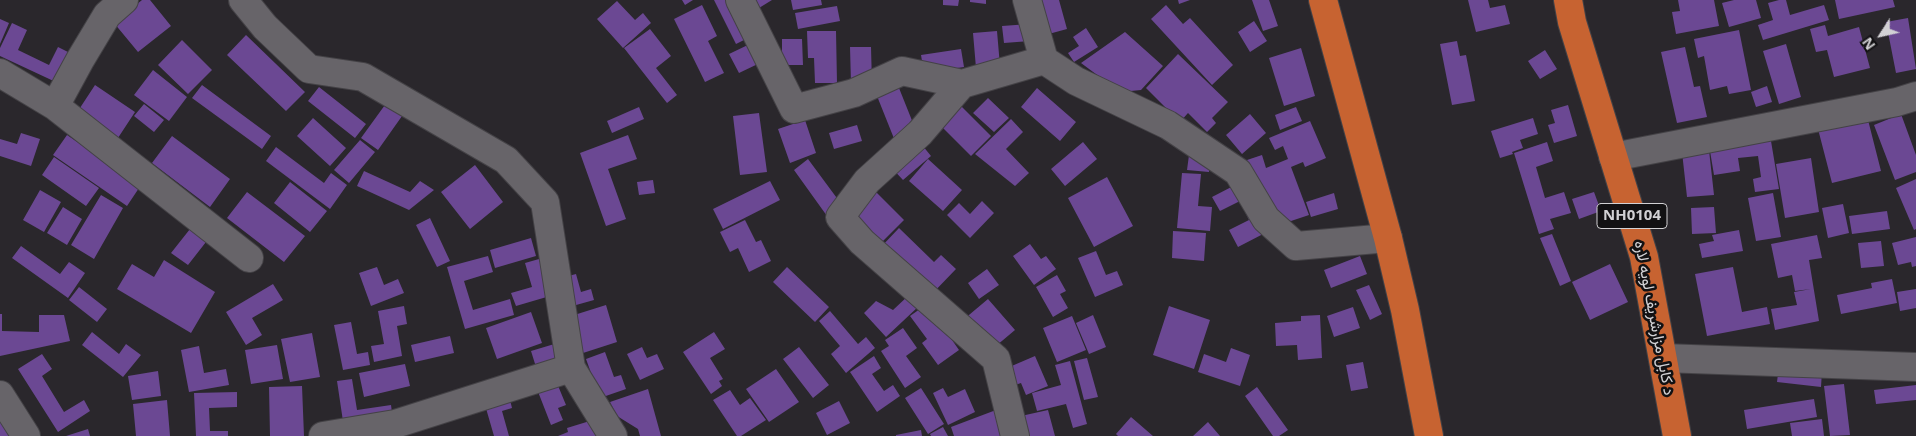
<!DOCTYPE html>
<meta charset="utf-8">
<style>
body{margin:0}
#map{position:relative;width:1916px;height:436px;overflow:hidden;background:#2a272c;font-family:"Noto Sans",sans-serif}
canvas{display:block}
.north{position:absolute;left:1856px;top:10px;width:50px;height:50px;-webkit-text-stroke:4px #121113;paint-order:stroke;rotate:235deg;font-size:14px;font-weight:700;line-height:20px;text-align:center;color:#d2d1d4}
.north::after{content:'';display:block;margin:auto;width:18px;height:22px;background:#d2d1d4;clip-path:polygon(50% 0,100% 100%,50% 72%,0 100%)}
</style>
<div id="map">
<canvas width="1916" height="436"></canvas>
<div class="north">N</div>
</div>
<script>
const ctx = document.querySelector('canvas').getContext('2d');
ctx.lineJoin = 'round';
function paint(path, color) {
  ctx.fillStyle = color;
  ctx.fill(path, 'evenodd');
}
function strokePath(path, color, width, dash) {
  ctx.strokeStyle = color;
  ctx.lineWidth = width;
  ctx.lineCap = dash ? 'butt' : 'round';
  ctx.setLineDash(dash || []);
  ctx.stroke(path);
}
function drawText(font, color, halo, rows, align = 'center') {
  ctx.font = font + ' "Noto Sans",Vazirmatn,sans-serif';
  ctx.lineWidth = 5;
  ctx.setLineDash([]);
  ctx.textBaseline = 'middle';
  ctx.strokeStyle = halo;
  ctx.fillStyle = color;
  for (const [text, x, y, turn = 0] of rows) {
    ctx.save();
    ctx.translate(x, y);
    ctx.rotate((+turn || 0) * Math.PI / 180);
    ctx.textAlign = isNaN(turn) ? turn : align;
    if (halo) ctx.strokeText(text, 0, 0);
    ctx.fillText(text, 0, 0);
    ctx.restore();
  }
}
paint(new Path2D(`
 M142,0H150L171,26L138,52L114,23Z
 M682,0H693L685,5Z
 M714,0H732L750,37L736,44Z
 M754,0H772L759,8Z
 M791,0H821L822,5L793,10Z
 M943,0H959L958,6L943,5Z
 M970,0H986V4L970,2Z
 M1036,0H1059L1067,29L1045,35Z
 M1178,0H1190L1179,4Z
 M1252,0H1269L1278,26L1263,31Z
 M1468,0H1488L1490,8L1505,5L1510,24L1476,32Z
 M1678,0H1714L1719,26L1676,34L1672,12L1680,11Z
 M1734,0H1756L1761,18L1729,27L1722,3Z
 M1779,0H1786L1790,15L1824,5L1829,20L1763,40L1758,25L1773,20L1768,3Z
 M1835,0H1893L1895,7L1839,19Z
 M617,1L635,20L643,13L651,23L623,48L597,19Z
 M702,5L717,36L708,41L724,73L705,82L674,19Z
 M1166,5L1183,24L1190,18L1233,65L1212,85L1151,19Z
 M837,6L840,21L798,29L795,13Z
 M1908,18L1916,69L1896,73L1886,22Z
 M0,19L9,23L0,44Z
 M1254,21L1267,41L1250,52L1238,32Z
 M12,23L27,30L18,50L49,65L58,47L74,55L60,84L0,56V48Z
 M1029,24L1030,41L1004,43L1002,26Z
 M1825,25L1828,36L1859,27L1870,68L1834,77L1827,50L1816,52L1810,29Z
 M1086,28L1098,47L1074,62L1068,53L1079,46L1073,37Z
 M650,29L671,56L656,68L677,95L667,103L624,48Z
 M1739,30L1751,90L1729,94L1727,86L1710,90L1704,56L1698,58L1694,39Z
 M807,31H836L837,83H815L814,58H808Z
 M997,31L1000,66L976,68L973,33Z
 M1125,32L1163,66L1141,90L1120,92L1081,63Z
 M246,35L305,92L286,111L227,55Z
 M782,39H802L803,65H782Z
 M182,40L212,70L188,94L158,65Z
 M1457,41L1460,56L1466,55L1475,101L1452,105L1440,44Z
 M752,43L762,62L739,73L729,54Z
 M1786,44L1801,97L1779,104L1763,51Z
 M850,47H871L872,84H851Z
 M1685,47L1694,87L1700,86L1707,117L1677,123L1661,52Z
 M1301,48L1315,96L1284,106L1269,58Z
 M961,49L964,67L924,73L921,55Z
 M1545,50L1557,69L1540,79L1528,61Z
 M1178,54L1228,102L1212,118L1216,123L1207,132L1188,113L1180,122L1146,88Z
 M153,70L187,97L169,121L134,95Z
 M895,78L917,133L895,141L873,86Z
 M95,85L135,112L116,141L76,114Z
 M202,85L271,136L262,149L192,98Z
 M1767,86L1772,102L1756,107L1751,92Z
 M319,87L366,124L355,138L308,101Z
 M1037,88L1076,122L1060,141L1021,107Z
 M390,98L407,109L378,150L361,138Z
 M988,98L1009,118L994,132L973,113Z
 M957,102L991,136L971,156L937,122Z
 M144,104L164,120L154,132L134,116Z
 M1568,105L1577,136L1554,143L1548,125L1555,123L1551,110Z
 M639,107L644,119L612,133L607,121Z
 M1296,107L1302,121L1280,130L1275,115Z
 M759,113L767,172L740,175L733,116Z
 M1250,114L1266,133L1242,154L1226,135Z
 M1901,114L1916,155V172L1895,180L1874,125Z
 M1867,116L1881,171L1832,183L1818,129Z
 M313,118L346,148L330,166L297,136Z
 M1533,118L1538,134L1520,140L1523,148L1512,152L1513,154L1500,158L1491,131Z
 M1011,119L1023,132L1006,149L1029,173L1015,186L975,154Z
 M805,120L816,153L790,163L778,129Z
 M1310,121L1326,158L1305,167L1303,162L1291,167L1309,215L1291,221L1266,212L1247,160L1262,155L1266,168L1288,159L1283,146L1275,150L1269,138Z
 M857,125L862,141L834,149L829,133Z
 M21,133L40,139L31,166L0,156V139L17,144Z
 M67,135L141,185L127,206L53,155Z
 M628,135L637,159L608,169L626,219L606,226L580,153Z
 M1770,135L1779,189L1755,192L1753,179L1761,177L1758,156L1738,158L1740,171L1714,175L1709,145Z
 M172,136L230,179L210,207L152,163Z
 M360,140L375,152L349,183L334,170Z
 M918,140L931,156L903,180L889,165Z
 M1083,142L1097,159L1065,186L1051,169Z
 M1547,142L1553,161L1536,167L1545,198L1564,192L1571,213L1550,219L1554,229L1539,234L1514,153Z
 M276,147L324,183L331,173L347,185L330,209L266,161Z
 M1709,150L1714,195L1687,197L1682,152Z
 M1189,155L1210,157L1209,172L1187,170Z
 M54,157L99,188L86,206L42,175Z
 M1811,158L1819,212L1785,218L1776,164Z
 M808,159L842,205L827,216L794,170Z
 M928,159L962,190L943,211L909,181Z
 M475,165L503,202L470,229L441,192Z
 M364,171L410,192L420,181L434,190L409,210L357,186Z
 M1182,173L1201,174L1198,206L1212,207L1210,231L1177,228Z
 M1107,177L1133,226L1094,247L1068,198Z
 M1916,179V229L1914,230L1896,188Z
 M653,180L655,193L639,195L637,182Z
 M770,181L780,200L723,229L713,209Z
 M290,182L327,211L310,232L274,203Z
 M1241,182L1267,232L1238,247L1229,230L1249,220L1240,201L1220,211L1212,197Z
 M40,190L61,202L44,232L23,220Z
 M247,192L305,236L284,262L227,218Z
 M876,192L904,220L879,245L851,217Z
 M1594,192L1601,211L1579,219L1572,199Z
 M1334,193L1338,209L1311,217L1306,202Z
 M1773,193L1781,237L1756,241L1748,198Z
 M101,195L123,208L94,259L71,245Z
 M982,201L994,213L970,238L947,215L959,203L970,214Z
 M1843,204L1849,233L1828,238L1822,208Z
 M63,207L82,219L67,245L47,233Z
 M1714,207L1716,233L1692,234L1691,208Z
 M1887,211L1890,229L1852,234L1849,216Z
 M430,218L450,261L437,267L416,225Z
 M745,220L756,242L761,240L771,261L749,272L738,248L730,252L720,232Z
 M899,228L934,262L941,255L956,269L930,296L881,247Z
 M190,229L206,242L188,265L171,253Z
 M1739,230L1743,251L1702,258L1699,244L1714,241L1712,235Z
 M1173,231L1206,233L1204,261L1172,258Z
 M1552,234L1571,281L1560,286L1540,238Z
 M1817,235L1822,258L1809,260L1819,321L1775,330L1771,309L1797,305L1794,292L1811,289L1795,291L1792,275L1778,278L1771,244Z
 M1916,237V266L1912,267L1911,262L1898,265L1892,243Z
 M531,238L536,256L495,268L490,250Z
 M1881,241L1884,266L1861,268L1858,243Z
 M1030,244L1041,259L1046,256L1056,269L1034,285L1013,256Z
 M21,246L60,274L69,262L85,273L68,298L12,258Z
 M1096,251L1106,275L1117,271L1123,285L1095,297L1078,258Z
 M488,256L493,272L464,281L473,310L510,299L514,315L465,329L447,267Z
 M1360,256L1367,274L1331,288L1324,270Z
 M539,259L550,296L516,306L511,293L532,287L525,263Z
 M164,260L215,292L191,333L117,289L132,264L154,277Z
 M1610,264L1628,302L1590,320L1572,282Z
 M377,267L384,285L398,279L404,293L371,306L359,273Z
 M787,267L829,307L815,322L773,282Z
 M1733,267L1742,312L1767,307L1770,324L1707,336L1695,274Z
 M987,269L999,285L979,299L968,283Z
 M576,274L581,292L591,289L594,300L569,307L561,278Z
 M1057,275L1066,291L1060,294L1068,308L1053,317L1036,287Z
 M1892,279L1897,303L1841,314L1837,295L1872,288L1871,283Z
 M273,284L283,300L252,318L262,335L246,345L226,312Z
 M1369,285L1382,314L1370,320L1356,290Z
 M79,287L107,309L97,322L69,300Z
 M1916,289V308L1900,311L1897,292Z
 M909,295L919,306L886,337L864,313L876,301L893,310Z
 M988,299L1015,330L990,351L963,320Z
 M927,304L959,350L938,365L922,343L927,339L910,316Z
 M606,305L617,342L583,353L571,316Z
 M404,306L407,324L397,326L402,356L374,362L371,346L384,344L378,311Z
 M1169,306L1210,320L1194,369L1153,355Z
 M1353,307L1360,328L1334,337L1327,316Z
 M830,311L858,344L866,337L875,348L846,373L831,354L840,346L819,321Z
 M531,312L542,343L497,359L486,328Z
 M0,314H2V331L39,332V315H64L70,341L0,356Z
 M1093,315L1106,347L1089,354L1076,323Z
 M1320,315L1322,358L1298,360L1297,345L1276,346L1275,323L1301,321V316Z
 M1072,316L1086,350L1057,362L1043,328Z
 M351,322L357,354L368,352L370,365L343,370L334,325Z
 M903,328L917,348L906,356L921,377L905,388L881,351L889,346L885,340Z
 M92,332L119,354L126,344L141,355L123,377L82,345Z
 M714,332L725,349L710,358L723,379L719,381L722,386L711,394L683,352Z
 M312,333L320,377L290,382L281,339Z
 M450,336L454,353L415,362L411,345Z
 M561,342L566,358L536,367L531,351Z
 M277,345L283,379L251,384L245,350Z
 M199,346L204,373L226,369L229,385L189,392L181,350Z
 M642,347L647,358L657,354L664,369L640,380L627,354Z
 M799,347L829,385L813,398L783,359Z
 M1231,348L1250,355L1240,386L1198,372L1204,354L1226,362Z
 M605,352L614,377L621,375L626,389L600,398L586,359Z
 M42,354L52,369L42,376L64,412L84,400L90,411L58,432L18,369Z
 M874,356L881,368L872,374L884,391L893,385L900,396L877,412L850,372Z
 M1035,356L1048,386L1026,395L1021,383L1015,385L1007,368Z
 M1087,358L1098,397L1084,400L1074,361Z
 M1070,361L1087,424L1073,428L1066,404L1037,411L1032,393L1061,385L1055,365Z
 M1363,362L1368,388L1351,391L1346,365Z
 M405,364L410,386L364,397L359,373Z
 M1779,366L1822,371L1821,387L1777,382Z
 M776,369L799,402L769,422L746,389Z
 M158,371L161,396L132,400L128,376Z
 M554,376L566,405L558,408L563,420L551,425L535,384Z
 M352,379L357,410L391,405L393,420L344,428L337,381Z
 M1844,384L1850,435L1830,436L1824,386Z
 M1916,385V400L1876,404L1874,390Z
 M302,386L304,436H270L269,387Z
 M1257,387L1288,430L1279,436H1273L1245,396Z
 M921,388L944,424L928,434L905,398Z
 M943,388L948,397L965,389L975,412L948,425L933,393Z
 M648,389L661,436H640L638,429L617,416L610,402Z
 M730,390L740,405L750,398L766,420L741,436H737L713,400Z
 M237,392V407L209,408L210,431H228V436H196L194,393Z
 M508,392L512,408L502,411L509,436H494L483,398Z
 M1814,399L1817,417L1747,429L1744,410Z
 M167,400L170,436H136L133,404Z
 M839,401L850,423L827,435L816,413Z
 M996,410L1005,436H954L951,427Z
 M1048,410L1055,436H1026L1021,416Z
 M1131,417L1153,436H1118L1116,434Z
 M0,419L11,436H0Z
 M1822,419L1824,436H1792L1790,423Z
 M593,420L598,436H558L568,432L567,428Z
 M1208,422L1220,436H1193Z
 M943,427L948,436H931L930,434Z
 M88,429L90,436H66Z
 M921,430L922,436H896V435Z`), '#6b4893');
const street = new Path2D(`
 M243,0L265,27L309,69L363,77L506,160L545,202L571,368L613,436
 M740,0L794,109L854,93L902,71L962,84
 M1027,0L1044,60L1076,81L1168,125L1238,172L1266,219L1296,246L1388,238
 M0,73L55,106L80,60L107,15L124,0
 M55,106L249,258
 M1613,157L1897,102L1916,96
 M1663,358L1916,367
 M0,395L26,436
 M323,436L395,424L571,368
 M1015,436L996,359L862,242L840,217L867,181L920,133L962,84L1044,60`);
const highway = new Path2D(`
 M1323,0L1388,238L1405,310L1429,436
 M1568,0L1572,22L1644,257L1677,436`);
strokePath(street, '#444246', 30);
strokePath(highway, '#444246', 30);
strokePath(street, '#676469', 28);
strokePath(highway, '#c76331', 28);
for (const [x, y, w] of [
 [1632,216,70]
]) {
  const box = new Path2D();
  box.roundRect(x - w / 2, y - 12.5, w, 25, 4);
  ctx.fillStyle = '#121113';
  ctx.fill(box);
  strokePath(box, '#d2d1d4', 1);
}
drawText('bold 15px', '#d2d1d4', null, [
 ["NH0104",1632,216]
]);
drawText('16px', '#d2d1d4', '#121113', [
 ["د کابل مزارشریف لویه لاره",1654,318,79]
]);
</script>
